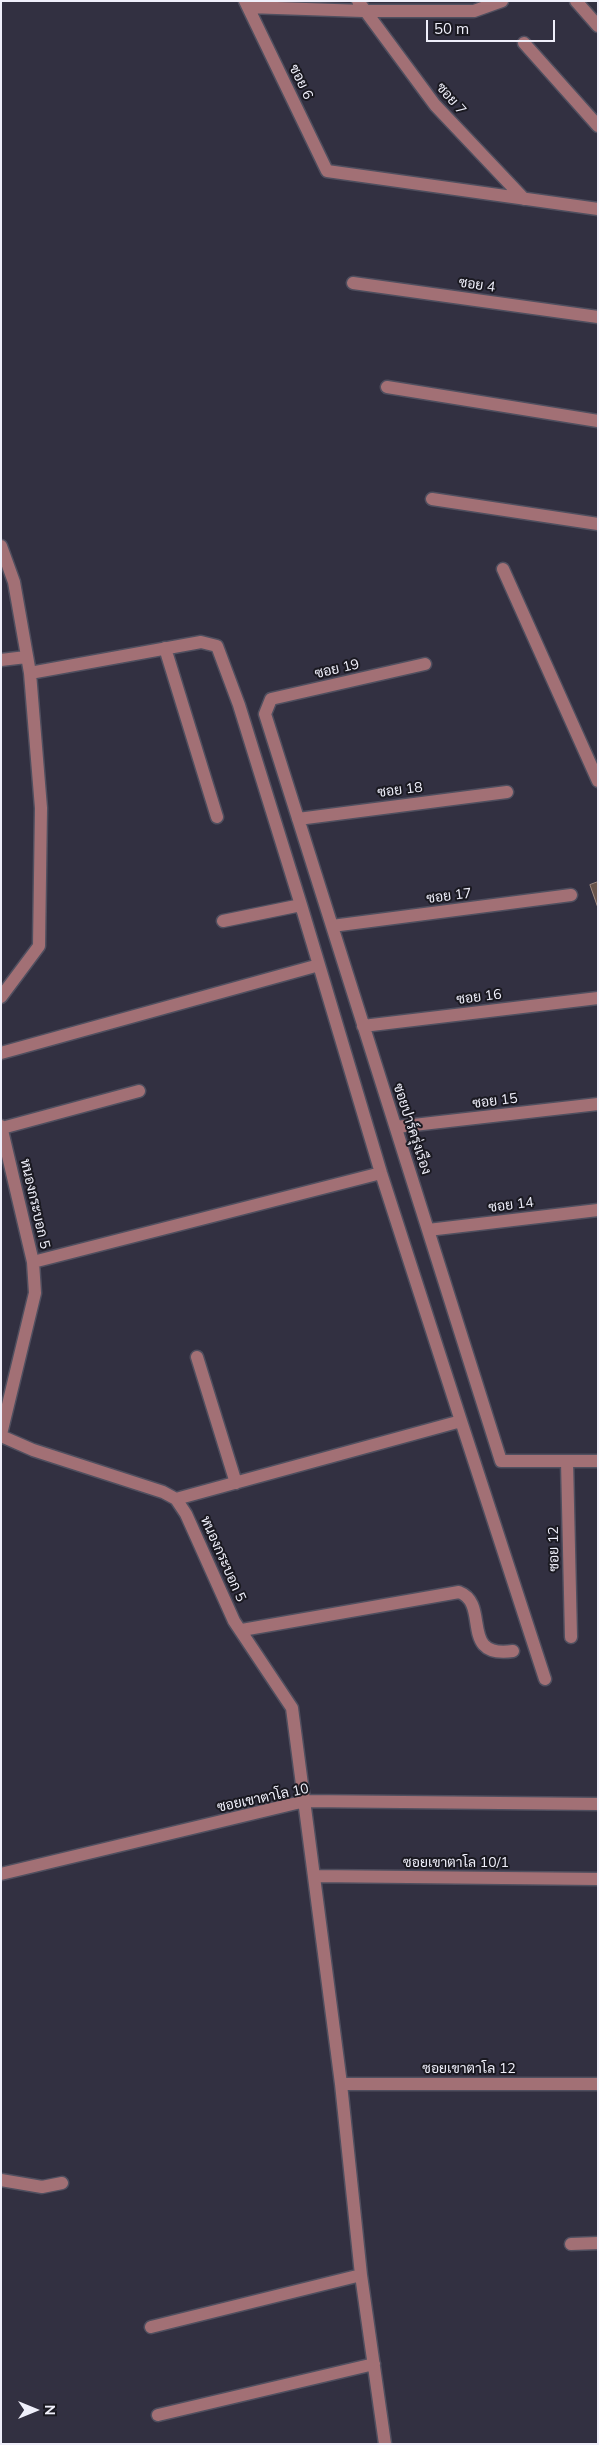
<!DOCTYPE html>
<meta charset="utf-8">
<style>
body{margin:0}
#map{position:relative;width:599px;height:2445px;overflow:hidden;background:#323041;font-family:Mulish,sans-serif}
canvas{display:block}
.frame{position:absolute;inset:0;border:2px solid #efeffa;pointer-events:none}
.north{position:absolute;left:10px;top:2385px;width:50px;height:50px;-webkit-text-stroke:4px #1a1921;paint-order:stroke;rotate:90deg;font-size:14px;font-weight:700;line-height:20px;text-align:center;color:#efeffa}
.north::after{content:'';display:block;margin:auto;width:18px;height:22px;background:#efeffa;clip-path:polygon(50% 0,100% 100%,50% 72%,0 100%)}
.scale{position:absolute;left:426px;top:20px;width:129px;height:22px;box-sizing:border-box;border:2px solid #efeffa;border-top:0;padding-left:6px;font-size:15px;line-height:18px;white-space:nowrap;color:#efeffa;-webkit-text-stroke:4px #1a1921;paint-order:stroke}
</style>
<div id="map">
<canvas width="599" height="2445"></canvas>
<div class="frame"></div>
<div class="north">N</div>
<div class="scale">50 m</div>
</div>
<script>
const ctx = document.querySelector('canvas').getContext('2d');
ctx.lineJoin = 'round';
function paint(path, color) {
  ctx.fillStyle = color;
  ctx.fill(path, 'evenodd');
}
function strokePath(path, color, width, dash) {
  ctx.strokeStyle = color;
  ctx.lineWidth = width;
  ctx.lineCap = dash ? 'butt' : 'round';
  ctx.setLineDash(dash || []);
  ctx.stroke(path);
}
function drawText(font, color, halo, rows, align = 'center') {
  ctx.font = font + ' Mulish,Sarabun,sans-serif';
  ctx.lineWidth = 4;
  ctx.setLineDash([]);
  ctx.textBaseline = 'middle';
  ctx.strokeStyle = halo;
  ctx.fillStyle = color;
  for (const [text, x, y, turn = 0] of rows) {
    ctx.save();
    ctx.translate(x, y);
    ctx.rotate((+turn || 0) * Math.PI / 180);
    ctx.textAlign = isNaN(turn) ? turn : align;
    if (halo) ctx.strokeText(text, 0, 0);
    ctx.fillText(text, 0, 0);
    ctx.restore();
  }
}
const building = new Path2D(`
 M598,882V908L590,885Z`);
paint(building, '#67534b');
strokePath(building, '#9f8980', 1);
const minor = new Path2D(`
 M245,1L327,171L598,209
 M358,1L435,105L524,199
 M576,1L598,26
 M248,7L363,11H474L502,1
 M524,43L598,126
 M353,283L598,317
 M387,387L598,421
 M432,499L598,524
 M1,546L14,582L30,673L41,808L39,946L1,997
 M503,569L598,781
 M165,648L217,817
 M1,660L26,657
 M425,664L271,699L265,714L501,1461H598
 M30,673L201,642L217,646L239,705L301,905L223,921
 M298,819L507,792
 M332,926L571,895
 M319,965L381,1173L461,1421
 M363,1026L598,998
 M1,1053L319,965L301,905
 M1,1126L33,1262L35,1293L1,1434
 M396,1127L598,1104
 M2,1128L139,1091
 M428,1230L598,1210
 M33,1262L381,1173
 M197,1357L236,1483
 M1,1436L33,1450L163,1492L176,1499L186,1514L234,1621L292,1708L341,2084L361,2275L385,2444
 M567,1461L571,1637
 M176,1499L461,1421L545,1679
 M242,1630L459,1592C491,1604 458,1659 513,1651
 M1,1874L305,1801L598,1804
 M314,1876L598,1879
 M341,2084H598
 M1,2180L42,2187L62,2183
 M571,2244L598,2243
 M151,2327L361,2275
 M158,2415L374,2364`);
strokePath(minor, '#504f5f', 15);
strokePath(minor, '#a27075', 12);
drawText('14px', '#efeffa', '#1a1921', [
 ["ซอย 6",301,82,64],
 ["ซอย 7",451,99,49],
 ["ซอย 4",477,285,8],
 ["ซอย 19",337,669,-13],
 ["ซอย 18",400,790,-7],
 ["ซอย 17",449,896,-7],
 ["ซอย 16",479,997,-7],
 ["ซอย 15",495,1101,-7],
 ["ซอยปาร์ครุ่งเรือง",412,1129,72],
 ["หนองกระบอก 5",35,1204,77],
 ["ซอย 14",511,1205,-7],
 ["ซอย 12",554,1549,-91],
 ["หนองกระบอก 5",223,1559,66],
 ["ซอยเขาตาโล 10",263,1798,-12],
 ["ซอยเขาตาโล 10/1",456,1863],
 ["ซอยเขาตาโล 12",469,2069]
]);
</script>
